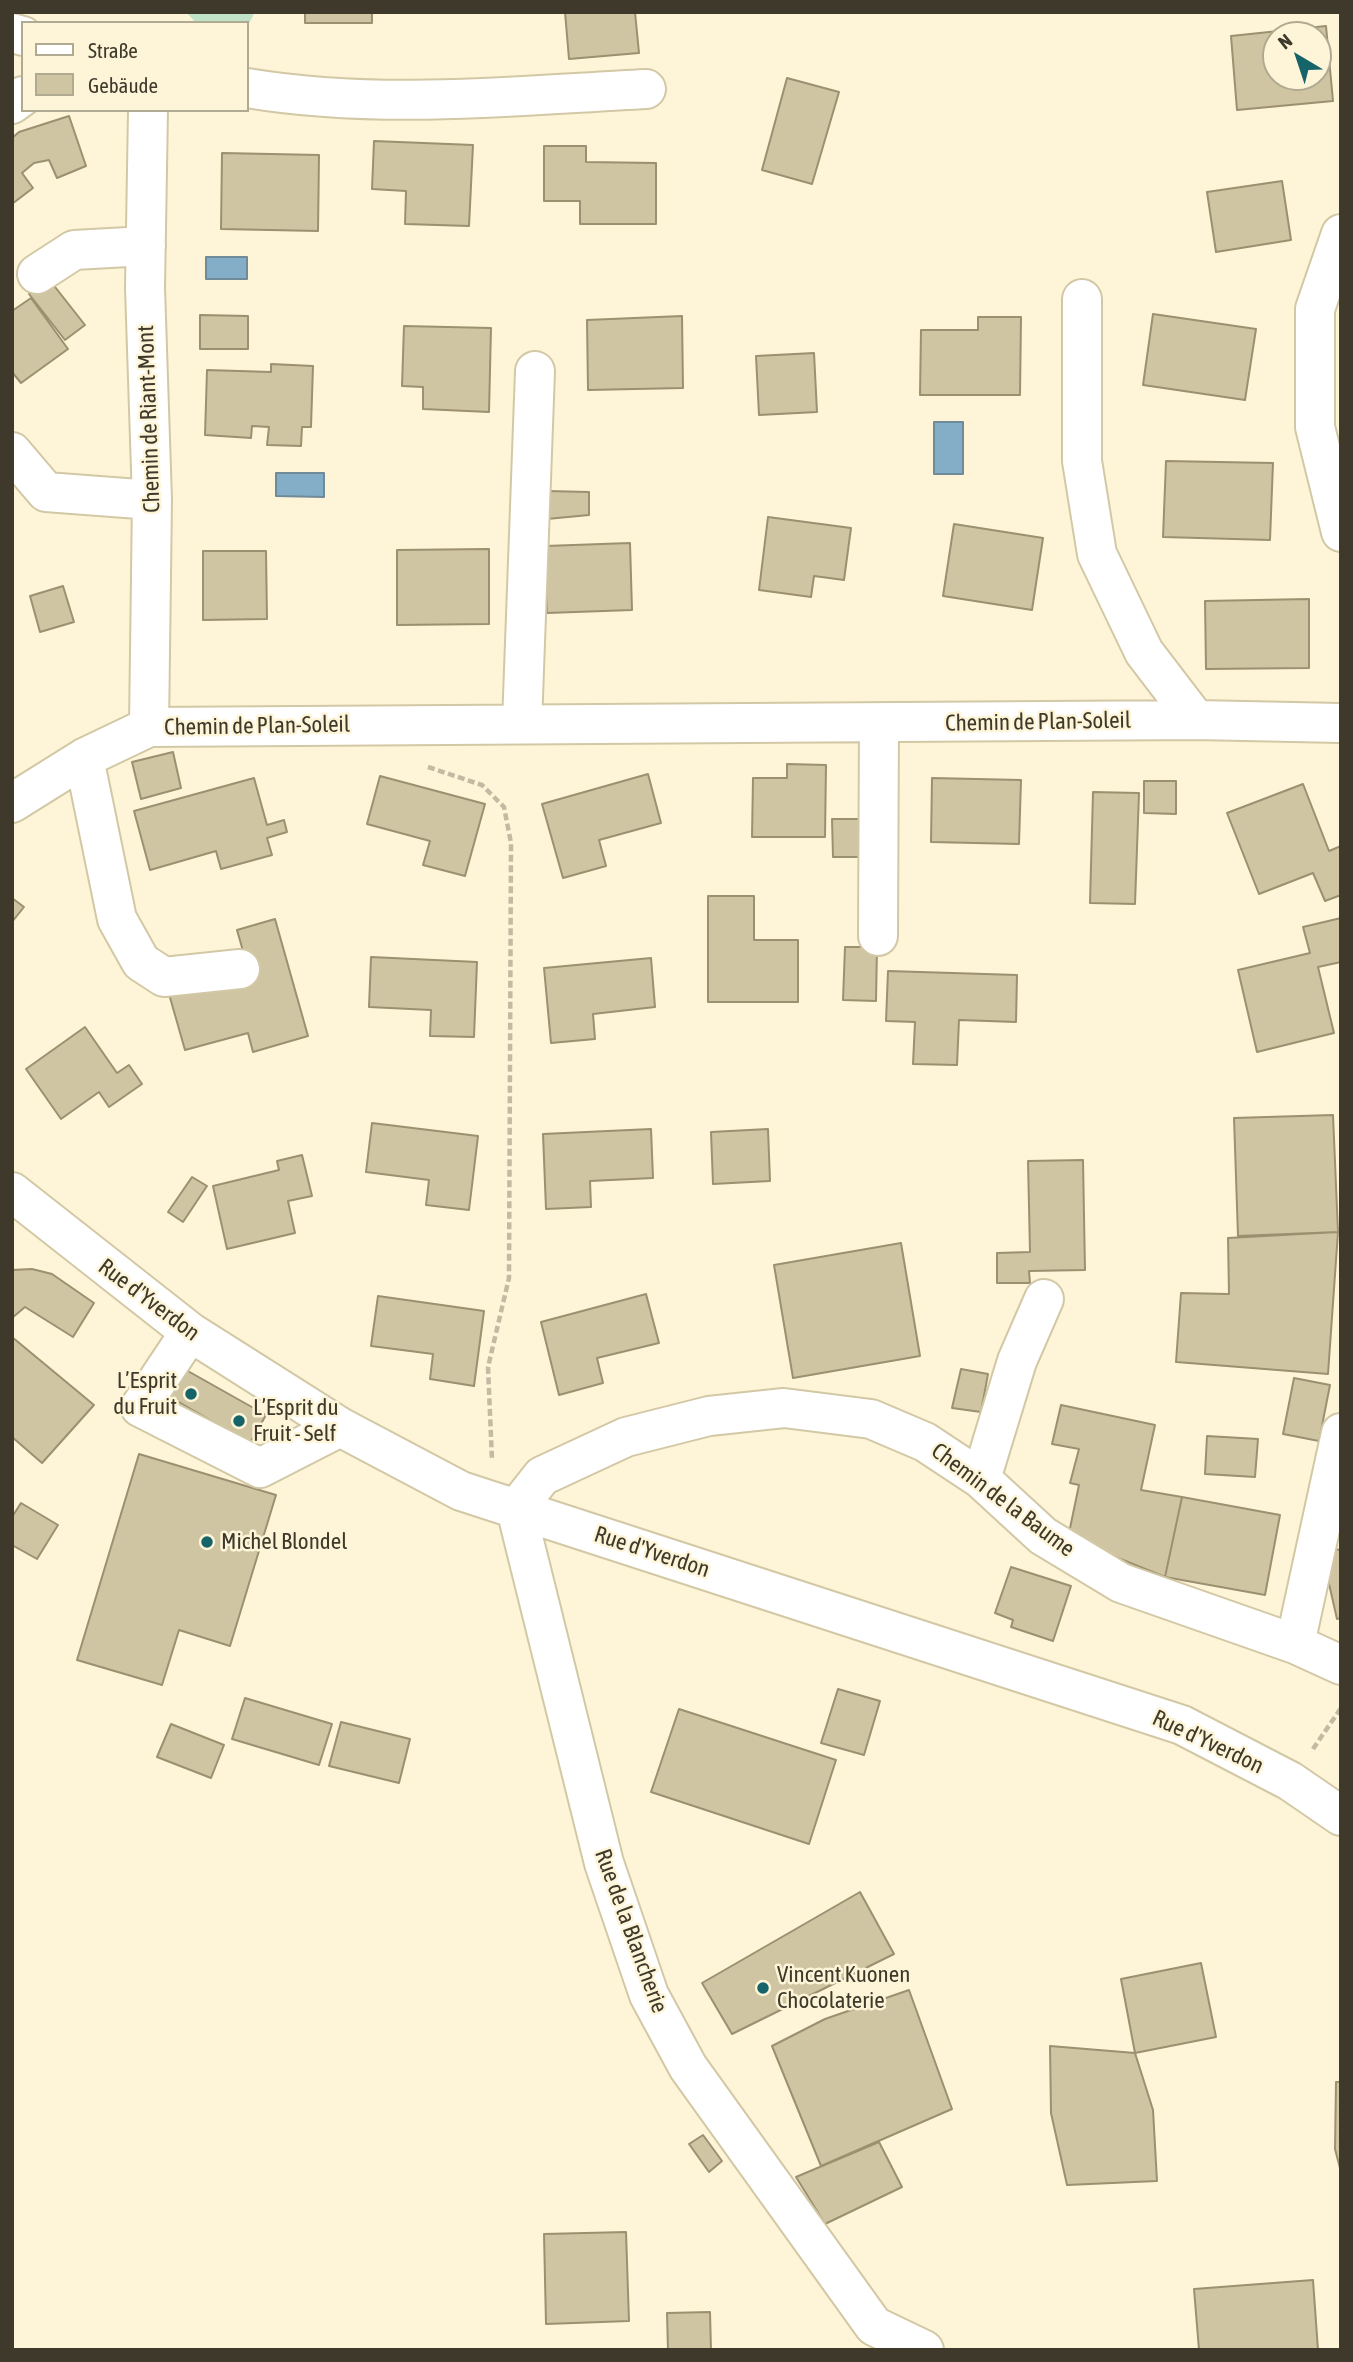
<!DOCTYPE html>
<meta charset="utf-8">
<style>
body{margin:0}
#map{position:relative;width:1353px;height:2362px;overflow:hidden;background:#fef5d8;font-family:"Asap Condensed",sans-serif}
canvas{display:block}
.frame{position:absolute;inset:0;border:14px solid #3e392b;pointer-events:none}
.legend{position:absolute;left:21px;top:21px;width:228px;height:91px;box-sizing:border-box;background:#fef5d8;border:2px solid #b1aa93;margin:0;padding:9px 12px;list-style:none;font-size:21px;color:#3e392b}
.legend li{display:flex;align-items:center;gap:14px;height:35px}
.legend b{width:35px;border:2px solid #b1aa93}
.north{position:absolute;left:1262px;top:21px;width:70px;height:70px;box-sizing:border-box;background:#fef5d8;border:2px solid #b1aa93;border-radius:50%;rotate:321deg;font-size:19px;font-weight:700;line-height:28px;text-align:center;color:#3e392b}
.north::after{content:'';display:block;margin:auto;width:24px;height:32px;background:#16646a;clip-path:polygon(50% 0,100% 100%,50% 72%,0 100%)}
</style>
<div id="map">
<canvas width="1353" height="2362"></canvas>
<div class="frame"></div>
<ul class="legend">
<li><b style="height:9px;background:#fff"></b>Straße</li>
<li><b style="height:19px;background:#d0c5a2"></b>Gebäude</li>
</ul>
<div class="north">N</div>
</div>
<script>
const ctx = document.querySelector('canvas').getContext('2d');
ctx.lineJoin = 'round';
function paint(path, color) {
  ctx.fillStyle = color;
  ctx.fill(path, 'evenodd');
}
function strokePath(path, color, width, dash) {
  ctx.strokeStyle = color;
  ctx.lineWidth = width;
  ctx.lineCap = dash ? 'butt' : 'round';
  ctx.setLineDash(dash || []);
  ctx.stroke(path);
}
function drawText(font, color, halo, rows, align = 'center') {
  ctx.font = font + ' "Asap Condensed",sans-serif';
  ctx.lineWidth = 5;
  ctx.setLineDash([]);
  ctx.textBaseline = 'middle';
  ctx.strokeStyle = halo;
  ctx.fillStyle = color;
  for (const [text, x, y, turn = 0] of rows) {
    ctx.save();
    ctx.translate(x, y);
    ctx.rotate((+turn || 0) * Math.PI / 180);
    ctx.textAlign = isNaN(turn) ? turn : align;
    if (halo) ctx.strokeText(text, 0, 0);
    ctx.fillText(text, 0, 0);
    ctx.restore();
  }
}
paint(new Path2D(`
 M186,12H255L247,27V23H196Z`), '#c1e3c7');
const water = new Path2D(`
 M206,257H247V279H206Z
 M934,422H963V474H934Z
 M276,473H324V497L276,496Z`);
paint(water, '#84adc7');
strokePath(water, '#6f8a98', 2);
const building = new Path2D(`
 M305,12H372V23H305Z
 M565,12H635L639,53L569,59Z
 M1326,26L1333,101L1237,110L1231,36ZM1276,35H1318V77H1276Z
 M787,78L839,92L812,184L762,170Z
 M69,116L86,166L57,178L49,160L34,163L22,173L33,188L12,204V138L19,132Z
 M374,141L473,145L469,226L405,224L406,191L372,189Z
 M544,146H586V162L656,163V224H580V201H544Z
 M222,153L319,155L318,231L221,229Z
 M1282,181L1291,240L1216,252L1207,192Z
 M48,278L85,325L65,340L29,294Z
 M31,298L68,349L21,383L12,372V311Z
 M1153,314L1256,329L1245,400L1143,385Z
 M200,315L248,316V349H200Z
 M682,316L683,388L588,390L587,320Z
 M978,317H1021L1020,395H920L921,330H978Z
 M404,326L491,328L489,412L423,409V387L402,386Z
 M814,353L817,412L759,415L756,356Z
 M271,364L313,366L311,427H302L301,446L267,445L269,427L252,426L251,438L205,435L207,370L271,372Z
 M1166,461L1273,463L1270,540L1163,537Z
 M547,491L589,492V515L547,519Z
 M768,517L851,528L844,580L814,576L811,597L759,590Z
 M954,524L1043,538L1032,610L943,596Z
 M630,543L632,610L547,613L545,546Z
 M489,549V624L397,625V550Z
 M203,551H266L267,619L203,620Z
 M63,586L74,622L40,632L30,596Z
 M1309,599V668L1206,669L1205,601Z
 M173,752L181,788L141,799L132,762Z
 M787,764L826,765L825,837H752L753,778H787Z
 M648,774L661,823L599,840L606,866L563,878L542,804Z
 M380,776L485,804L465,876L423,865L430,841L367,824Z
 M254,778L267,825L284,820L287,832L267,838L272,855L221,869L216,851L150,870L134,811Z
 M932,778L1021,780L1019,844L931,842Z
 M1144,781H1176V814L1144,813Z
 M1303,784L1329,851L1341,846V895L1325,901L1313,873L1259,894L1227,813Z
 M1093,792L1139,793L1135,904L1090,903Z
 M832,819H860V857H833Z
 M708,896H754V940H798V1002H708Z
 M12,898L24,907L12,922Z
 M1341,918V962L1318,967L1334,1033L1257,1052L1238,970L1310,953L1303,927Z
 M275,919L308,1036L253,1052L248,1033L185,1050L169,994L249,972L237,930Z
 M845,947H877L876,1001L843,1000Z
 M371,957L477,962L474,1037L430,1036L431,1010L369,1007Z
 M651,958L655,1007L593,1014L595,1039L551,1043L544,968Z
 M888,971L1017,975L1016,1022L959,1020L957,1065L913,1064L915,1022L886,1021Z
 M85,1027L117,1073L129,1065L142,1084L109,1107L99,1092L61,1119L26,1069Z
 M1333,1115L1338,1232L1238,1236L1234,1118Z
 M372,1123L478,1136L469,1210L426,1205L429,1180L366,1172Z
 M651,1129L653,1178L590,1181L591,1207L546,1209L543,1134Z
 M768,1129L770,1181L713,1184L711,1132Z
 M302,1155L312,1196L288,1201L295,1233L227,1249L213,1186L279,1170L277,1161Z
 M1083,1160L1085,1270L1029,1271L1030,1283H997V1253L1030,1252L1028,1161Z
 M192,1177L207,1186L183,1222L168,1212Z
 M1338,1232L1328,1374L1176,1362L1181,1293L1229,1294L1228,1238Z
 M901,1243L920,1356L793,1378L774,1265Z
 M32,1269L52,1274L94,1303L73,1337L25,1307L12,1318V1270Z
 M646,1294L659,1343L597,1358L603,1383L559,1395L541,1322Z
 M378,1296L484,1311L474,1386L430,1379L433,1354L371,1346Z
 M12,1337L94,1405L42,1463L12,1437Z
 M179,1366L266,1415L250,1443L163,1393Z
 M961,1369L988,1374L981,1412L952,1408Z
 M1294,1378L1330,1385L1319,1441L1283,1434Z
 M1061,1405L1155,1425L1141,1490L1182,1497L1165,1577L1096,1549L1069,1533L1079,1485L1070,1483L1079,1449L1052,1444Z
 M1207,1436L1258,1439L1255,1477L1205,1474Z
 M139,1454L276,1495L230,1646L179,1630L162,1685L77,1660Z
 M1182,1497L1280,1515L1265,1595L1165,1577Z
 M21,1503L58,1525L37,1559L12,1545V1517Z
 M1341,1549V1618L1337,1619L1322,1553Z
 M1011,1567L1071,1586L1053,1641L1011,1627L1013,1620L995,1613Z
 M838,1689L880,1701L864,1755L821,1743Z
 M245,1698L332,1724L319,1765L232,1739Z
 M679,1709L836,1760L809,1844L651,1792Z
 M341,1722L410,1739L399,1783L329,1766Z
 M171,1724L224,1745L211,1778L157,1757Z
 M860,1892L894,1954L732,2034L702,1983Z
 M1201,1963L1216,2037L1135,2053L1121,1979Z
 M909,1990L952,2109L821,2166L772,2046L825,2019Z
 M1050,2046L1135,2053L1153,2110L1157,2181L1067,2185L1051,2113Z
 M1336,2082H1341V2172L1335,2149Z
 M703,2135L722,2161L709,2172L689,2144Z
 M879,2142L902,2187L825,2224L796,2177Z
 M626,2232L629,2321L546,2324L544,2234Z
 M1313,2280L1318,2350H1199L1194,2289Z
 M710,2312L711,2350H668L667,2313Z`);
paint(building, '#d0c5a2');
strokePath(building, '#9b906f', 2);
const minor = new Path2D(`
 M12,33L23,36
 M247,88C379,110 512,96 646,89
 M12,104L23,96
 M148,110L145,288L152,500L149,727
 M1341,234L1315,309V427L1341,532
 M37,274L74,250L146,246
 M1082,299V461L1097,554L1144,652L1196,720
 M12,452L46,492L152,500
 M522,724L535,371
 M84,758L117,919L141,962L164,977L240,969
 M12,803L84,758L149,727L1196,720L1341,723
 M878,936L879,723
 M12,1192L190,1332L340,1427L461,1491L1182,1725L1290,1781L1341,1816
 M190,1332L140,1407L260,1468L340,1427
 M1341,1433L1295,1644L1341,1665
 M981,1479L1017,1361L1044,1299
 M924,2350L874,2326L688,2067L649,1995L604,1863L516,1509L542,1476L626,1437L709,1416L784,1408L871,1419L925,1442L981,1479L1043,1536L1121,1583L1295,1644`);
strokePath(minor, '#d3c8a5', 42);
strokePath(new Path2D(`
 M428,767L482,785L504,807L511,843L509,1278L488,1367L492,1460
 M1313,1749L1341,1708`), '#c2baa2', 4.5, [7, 3.5]);
strokePath(minor, '#fff', 38);
for (const [x, y, r, color] of [
 [191,1394,7,"#16646a"],
 [239,1421,7,"#16646a"],
 [207,1542,7,"#16646a"],
 [763,1988,7,"#16646a"]
]) {
  const dot = new Path2D();
  dot.arc(x, y, r, 0, 2 * Math.PI);
  ctx.fillStyle = color;
  ctx.fill(dot);
  strokePath(dot, '#fef5d8', 2.5);
}
drawText('23px', '#3e392b', '#fef5d8', [
 ["Chemin de Riant-Mont",149,419,-92],
 ["Chemin de Plan-Soleil",1038,722,-1],
 ["Chemin de Plan-Soleil",257,726,-1],
 ["Rue d'Yverdon",149,1300,37],
 ["Chemin de la Baume",1003,1500,37],
 ["Rue d'Yverdon",652,1552,18],
 ["Rue d'Yverdon",1208,1742,25],
 ["Rue de la Blancherie",631,1931,70]
]);
drawText('23px', '#3e392b', '#fef5d8', [
 ["L’Esprit",177,1381,"right"],
 ["du Fruit",177,1407,"right"],
 ["L’Esprit du",253,1408],
 ["Fruit - Self",253,1434],
 ["Michel Blondel",221,1542],
 ["Vincent Kuonen",777,1975],
 ["Chocolaterie",777,2001]
], 'left');
</script>
